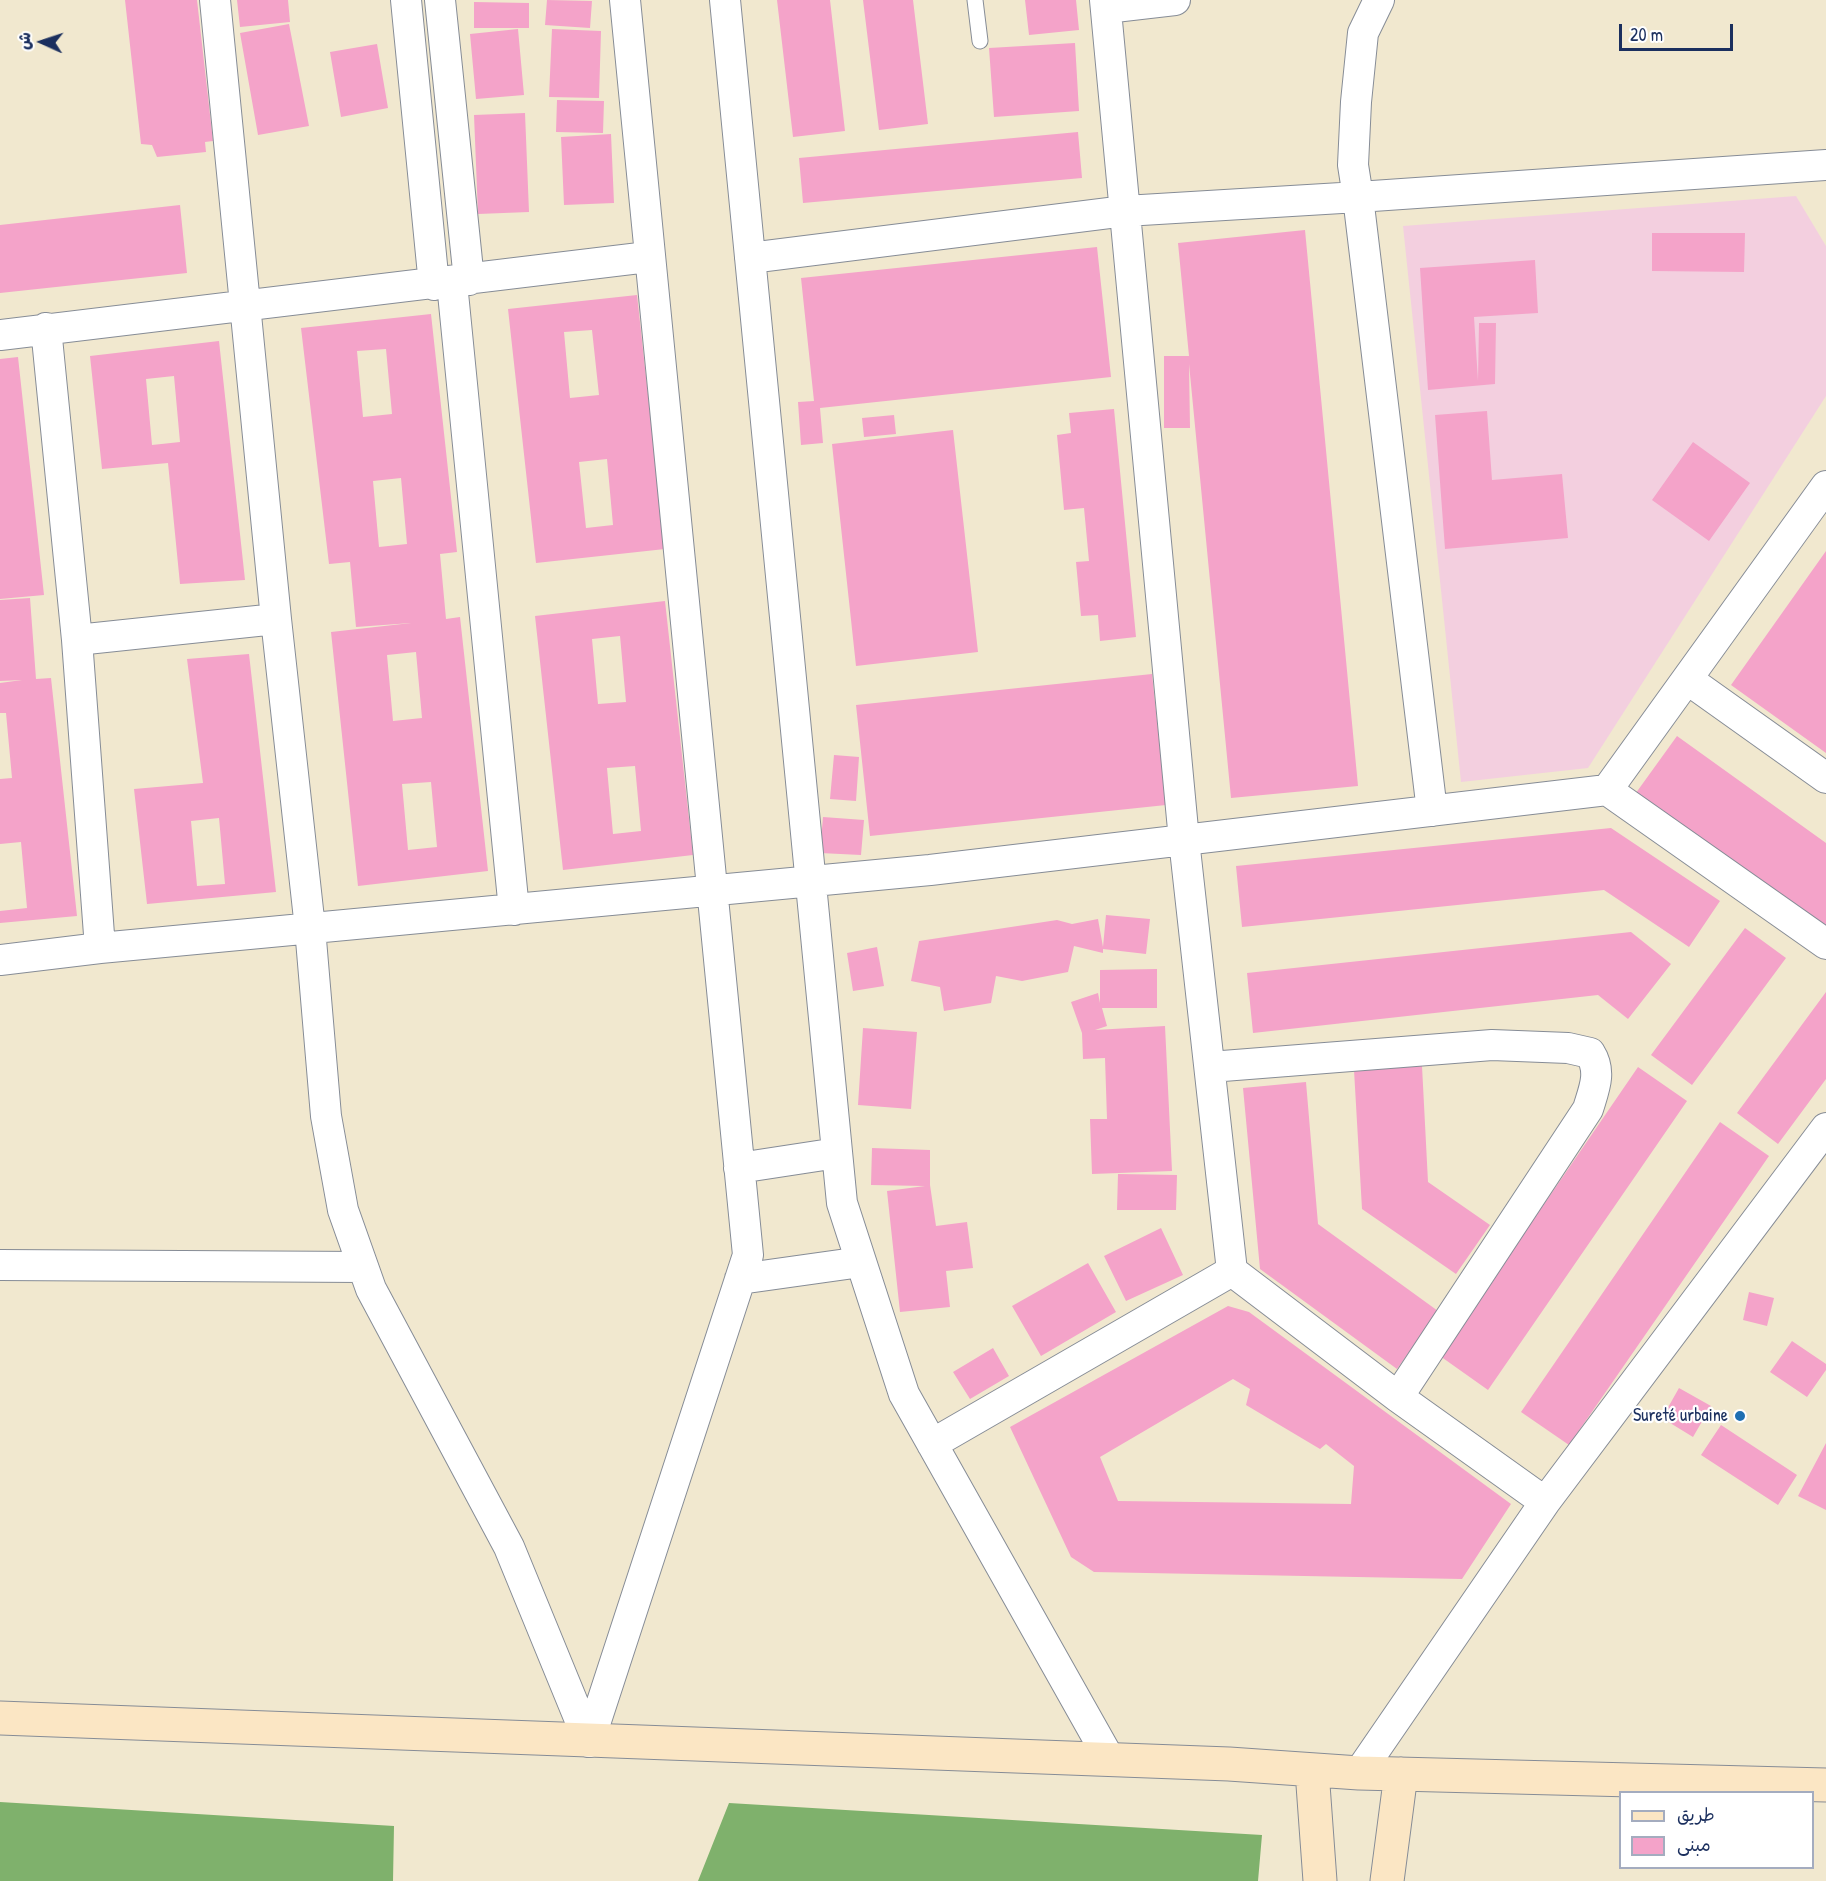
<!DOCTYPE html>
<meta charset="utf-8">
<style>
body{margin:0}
#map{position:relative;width:1826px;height:1881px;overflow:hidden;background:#f1e8cf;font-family:"Patrick Hand","Playpen Sans Arabic",sans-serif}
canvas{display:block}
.legend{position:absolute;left:1619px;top:1791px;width:195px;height:78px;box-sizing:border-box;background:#fff;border:2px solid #a4acbf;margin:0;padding:8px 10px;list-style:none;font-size:18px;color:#1b2f5e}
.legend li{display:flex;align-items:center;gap:12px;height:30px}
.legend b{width:30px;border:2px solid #a4acbf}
.north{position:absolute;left:12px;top:12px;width:60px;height:60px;-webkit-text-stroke:4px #fff;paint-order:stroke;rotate:273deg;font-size:16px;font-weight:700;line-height:24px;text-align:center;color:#1b2f5e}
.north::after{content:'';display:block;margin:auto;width:21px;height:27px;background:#1b2f5e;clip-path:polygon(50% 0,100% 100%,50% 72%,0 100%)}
.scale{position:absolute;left:1619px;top:24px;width:114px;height:27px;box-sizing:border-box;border:3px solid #1b2f5e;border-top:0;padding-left:8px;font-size:18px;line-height:21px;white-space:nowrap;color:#1b2f5e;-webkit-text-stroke:4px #fff;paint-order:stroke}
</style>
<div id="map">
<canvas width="1826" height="1881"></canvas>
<ul class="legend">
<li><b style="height:8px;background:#fbe6c4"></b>طريق</li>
<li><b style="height:16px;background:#f4a3c9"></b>مبنى</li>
</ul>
<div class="north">ش</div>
<div class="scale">20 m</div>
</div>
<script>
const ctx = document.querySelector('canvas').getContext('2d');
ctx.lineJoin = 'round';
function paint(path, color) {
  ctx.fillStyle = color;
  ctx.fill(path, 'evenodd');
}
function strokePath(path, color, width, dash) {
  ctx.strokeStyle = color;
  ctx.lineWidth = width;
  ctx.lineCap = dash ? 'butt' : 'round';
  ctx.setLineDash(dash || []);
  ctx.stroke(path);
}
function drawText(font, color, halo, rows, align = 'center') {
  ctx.font = font + ' "Patrick Hand",sans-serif';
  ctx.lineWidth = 4.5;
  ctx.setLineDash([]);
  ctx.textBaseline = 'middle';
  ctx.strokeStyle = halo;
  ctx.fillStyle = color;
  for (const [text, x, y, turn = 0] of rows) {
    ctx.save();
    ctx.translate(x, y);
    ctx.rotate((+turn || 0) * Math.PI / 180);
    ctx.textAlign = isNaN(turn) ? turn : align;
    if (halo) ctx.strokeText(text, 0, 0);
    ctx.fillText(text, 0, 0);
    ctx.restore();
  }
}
paint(new Path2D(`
 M1796,196L1826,246V396L1588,768L1461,782L1403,226Z`), '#f3cfdf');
paint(new Path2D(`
 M0,1802L394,1826L393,1881H0Z
 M729,1803L1262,1835L1258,1881H698Z`), '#7fb16c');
paint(new Path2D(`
 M125,0H197L213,141L205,142L206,152L157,157L152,145L141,144Z
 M237,0H288L290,22L240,27Z
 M547,0L592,1L590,28L545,25Z
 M777,0H830L845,131L793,137Z
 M863,0H913L928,124L879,130Z
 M1025,0H1076L1079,30L1029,35Z
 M474,2L529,3V28H474Z
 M289,24L309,126L258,135L240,33Z
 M518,29L524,95L476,99L470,34Z
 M552,29L601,31L599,98L549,97Z
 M1075,43L1079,111L994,117L989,48Z
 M377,44L388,108L341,117L330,52Z
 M557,100L604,101L603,133L556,132Z
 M525,113L529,212L478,214L474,115Z
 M1078,132L1082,178L803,203L799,158Z
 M611,134L614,203L564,205L561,137Z
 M180,205L187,273L0,293V225Z
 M1305,230L1358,786L1231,798L1189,364L1190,428H1164V356H1189L1178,243Z
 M1652,233H1745L1744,272L1652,271Z
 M1097,247L1111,377L820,408L823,443L801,445L798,402L814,401L801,278Z
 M1535,260L1538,313L1474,317L1478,381L1479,323H1496L1495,384L1428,390L1420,268Z
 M637,295L665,549L536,563L508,309ZM592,330L599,395L570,398L564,332ZM607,459L613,525L586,528L579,462Z
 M431,314L457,552L440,554L446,619L460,617L488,871L358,886L331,632L411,623L356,627L350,562L329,564L301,328ZM386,349L392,414L363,417L357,351ZM401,478L407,544L379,547L373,481ZM416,652L422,718L393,721L387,655ZM431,782L437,847L408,850L402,784Z
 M219,341L245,580L180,584L168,463L102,469L90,356ZM174,376L180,442L152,445L146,379Z
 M18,357L44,595L0,599V359Z
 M1114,409L1136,637L1100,641L1098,615L1081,616L1076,562L1089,561L1084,508L1064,510L1057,435L1071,433L1069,413Z
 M1487,411L1492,480L1562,474L1568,538L1445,549L1435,415Z
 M894,415L896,434L864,437L862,418Z
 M953,430L978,652L856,666L832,444Z
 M1693,442L1750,483L1709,541L1652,500Z
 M1826,551V753L1731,685Z
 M30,598L36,679L51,678L77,916L0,923V911L27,908L21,842L0,844V779L12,778L6,713H0V683L22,680L0,681V600Z
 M665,601L693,855L563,870L535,616ZM620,636L626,702L598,704L592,639ZM635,766L641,831L613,834L607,768Z
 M249,654L276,892L147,904L134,789L203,783L187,659ZM219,818L225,884L197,886L191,821Z
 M1152,674L1166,805L870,836L856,705Z
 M1677,736L1826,843V936L1633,797Z
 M834,755L859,757L856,801L830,799Z
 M823,817L864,820L861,855L820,853Z
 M1611,828L1720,901L1689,947L1604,890L1242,927L1236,866Z
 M1106,915L1150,919L1146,954L1103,949V953L1074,946L1068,972L1022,981L996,976L991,1003L944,1011L940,987L911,981L919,941L1057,920L1072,924L1098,919L1103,947Z
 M1745,928L1786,958L1692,1085L1651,1055Z
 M1631,932L1671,964L1628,1019L1598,995L1253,1033L1247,973Z
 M877,947L884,986L853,991L847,953Z
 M1157,969V1008H1102L1107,1026L1095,1030L1165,1026L1172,1171L1092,1174L1090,1119H1107L1105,1058L1083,1059L1082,1033L1071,1002L1098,993L1100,1003V970Z
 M1826,992V1079L1778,1144L1737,1113Z
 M863,1028L917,1032L911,1109L858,1105Z
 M1422,1066L1428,1182L1490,1225L1456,1274L1362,1209L1354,1070Z
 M1638,1067L1687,1101L1488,1390L1440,1356Z
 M1306,1082L1318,1224L1438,1311L1397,1369L1260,1269L1243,1088Z
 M1720,1122L1769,1156L1569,1445L1521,1412Z
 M872,1148L930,1150V1185L936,1226L967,1222L973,1268L946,1271L950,1307L900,1312L887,1191L925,1186L871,1185Z
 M1118,1174L1177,1175L1176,1210H1117Z
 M1161,1228L1183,1275L1126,1301L1104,1256Z
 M1088,1263L1116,1312L1041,1356L1012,1306Z
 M1749,1292L1774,1298L1767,1326L1743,1320Z
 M1228,1306L1249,1312L1511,1504L1462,1579L1094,1572L1071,1557L1010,1427ZM1233,1379L1250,1389L1246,1405L1320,1449L1326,1444L1354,1466L1351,1504L1118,1501L1100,1457Z
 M1792,1341L1826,1364V1370L1807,1397L1770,1372Z
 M993,1348L1009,1376L970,1399L953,1372Z
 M1679,1388L1711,1406L1693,1437L1662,1418Z
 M1721,1425L1797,1475L1778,1505L1701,1455Z
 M1826,1443V1510L1798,1496Z`), '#f4a3c9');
const lane = new Path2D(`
 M975,0L980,41`);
const street = new Path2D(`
 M215,0L276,619L310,928L326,1116L343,1210L371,1289L509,1547L589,1742
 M406,0L434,285
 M440,0L469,280
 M725,0L842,1203L904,1394L1110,1760
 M1105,0L1184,840L1232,1271
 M1379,0L1363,33L1356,102L1353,165L1358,197L1826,165
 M1106,8L1175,0
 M750,258L1125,211L1358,197L1432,811
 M452,283L514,910
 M46,328L77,640L100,948
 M0,335L648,257
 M77,640L276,619
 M1687,679L1826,778
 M1607,790L1826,944
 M0,960L100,948L930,870L1607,790L1826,486
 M1210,1067L1492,1045L1568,1048L1590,1053C1602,1072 1594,1089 1588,1109L1398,1397
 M739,1168L837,1153
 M0,1265L363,1267
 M740,1279L861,1262
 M932,1444L1232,1271L1398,1397L1545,1502
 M589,1742L748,1255L625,0
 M1359,1773L1545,1502L1826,1128`);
const secondary = new Path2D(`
 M0,1718L1229,1764L1359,1773L1826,1785
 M1312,1771L1320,1881
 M1387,1881L1401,1774`);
strokePath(lane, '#868c96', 17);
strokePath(street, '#868c96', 32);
strokePath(secondary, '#868c96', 35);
strokePath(lane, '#fff', 15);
strokePath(street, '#fff', 30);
strokePath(secondary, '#fbe6c4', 33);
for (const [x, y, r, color] of [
 [1740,1416,6,"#1f6fb2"]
]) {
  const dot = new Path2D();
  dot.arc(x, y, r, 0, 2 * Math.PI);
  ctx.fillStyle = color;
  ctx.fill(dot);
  strokePath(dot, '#fff', 2);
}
drawText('18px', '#1b2f5e', '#fff', [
 ["Sureté urbaine",1728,1416]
], 'right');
</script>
